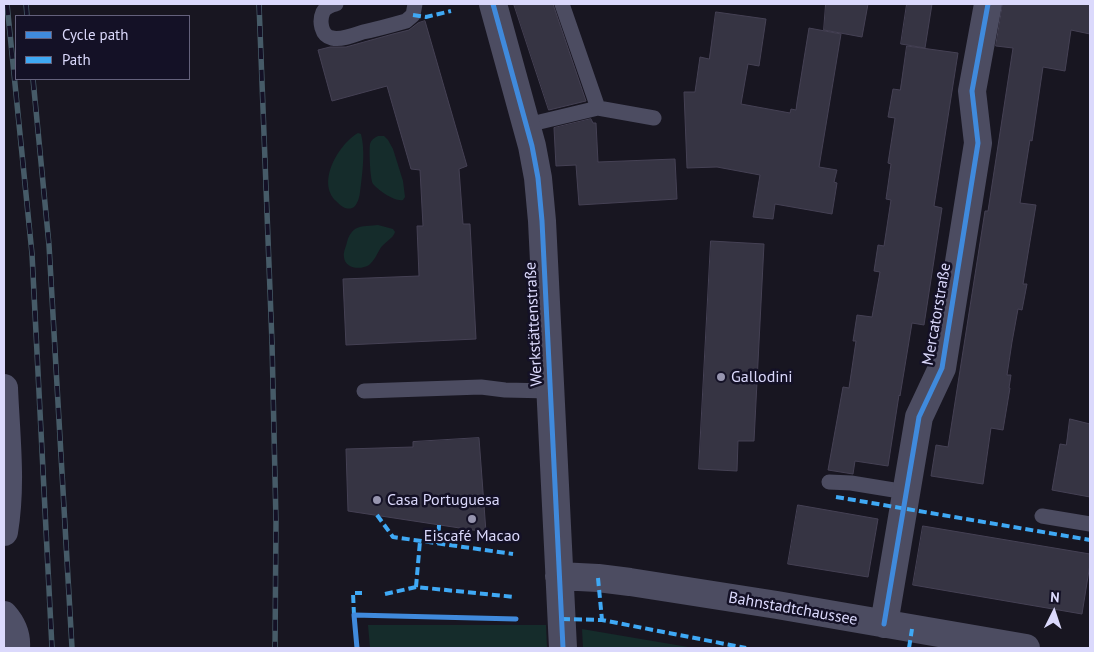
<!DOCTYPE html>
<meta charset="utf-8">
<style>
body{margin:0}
#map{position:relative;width:1094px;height:652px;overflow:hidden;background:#181621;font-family:"PT Sans",sans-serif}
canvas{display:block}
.frame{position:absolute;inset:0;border:5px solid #dbd9fc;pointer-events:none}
.legend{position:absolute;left:15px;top:15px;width:175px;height:65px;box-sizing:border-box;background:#141126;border:1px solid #64617c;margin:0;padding:6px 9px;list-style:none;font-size:15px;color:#dbd9fc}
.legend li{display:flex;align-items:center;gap:10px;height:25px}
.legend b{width:25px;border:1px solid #64617c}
.north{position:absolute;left:1029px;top:587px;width:50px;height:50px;-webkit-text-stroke:4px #141126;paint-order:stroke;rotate:4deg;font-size:14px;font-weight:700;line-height:20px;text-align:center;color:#dbd9fc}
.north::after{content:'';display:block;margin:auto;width:18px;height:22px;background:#dbd9fc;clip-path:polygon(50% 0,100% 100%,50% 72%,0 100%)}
</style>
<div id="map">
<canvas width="1094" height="652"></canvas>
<div class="frame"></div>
<ul class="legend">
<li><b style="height:6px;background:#408adc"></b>Cycle path</li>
<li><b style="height:6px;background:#3fa9f5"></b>Path</li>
</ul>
<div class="north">N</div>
</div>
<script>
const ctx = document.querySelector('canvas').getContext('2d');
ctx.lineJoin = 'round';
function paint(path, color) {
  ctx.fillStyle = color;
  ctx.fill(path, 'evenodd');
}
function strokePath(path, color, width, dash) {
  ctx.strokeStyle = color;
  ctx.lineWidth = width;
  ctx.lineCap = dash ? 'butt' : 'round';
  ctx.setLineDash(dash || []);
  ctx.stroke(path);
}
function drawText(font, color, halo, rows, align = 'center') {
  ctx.font = font + ' "PT Sans",sans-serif';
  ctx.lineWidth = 5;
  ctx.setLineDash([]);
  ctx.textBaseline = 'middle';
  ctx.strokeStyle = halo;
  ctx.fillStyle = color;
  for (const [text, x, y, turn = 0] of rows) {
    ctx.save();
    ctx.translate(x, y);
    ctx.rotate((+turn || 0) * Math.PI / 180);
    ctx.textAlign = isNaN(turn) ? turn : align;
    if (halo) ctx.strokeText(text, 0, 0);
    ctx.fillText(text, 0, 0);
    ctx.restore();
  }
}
paint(new Path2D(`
 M358,133L361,134C365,150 363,168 361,184C360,191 360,200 355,206C352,209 349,209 345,208C341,206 339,204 336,201C316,182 339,144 358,133Z
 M378,136H384L388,140L393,149L403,181L405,197L403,200C395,202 378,190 373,184C370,179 369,150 370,144C371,140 374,138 378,136Z
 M378,225L393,229L395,232C393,239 384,242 380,249C377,254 374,261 369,265C361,270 345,269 344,257C343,252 346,247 347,242C348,237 351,232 355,229C362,225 371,226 378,225Z
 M368,625H546L547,648H370Z
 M582,629L694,648H583Z`), '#152c2b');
const building = new Path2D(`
 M514,4H553L586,101L549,110Z
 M826,4H868L862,37L824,30Z
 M907,4H932L925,48L901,44Z
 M1003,4H1090V34L1071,30L1065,71L1043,67L1032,141L1030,140L1020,203L1036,205L1023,284H1027L1022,310L1018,309L1012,342L1007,375H1011L1009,388H1010L1003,430L991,428L983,484L931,476L936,445L948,447L985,211H988L1013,48L996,46Z
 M716,12L766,19L759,66L748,64L741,104L790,113L791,109L796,110L797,102L809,28L841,34L819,167L837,170L834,182L837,183L832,214L775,204L773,219L753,217L760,175L717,167L687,168L684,92H695L700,57L709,59Z
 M425,21L467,166L459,169L463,224H470L476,339L346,345L343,279L419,276L417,226H423L420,170L411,169L387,86L332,101L318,50L330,47H346L393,34L409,30L418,23Z
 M907,46L958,53L934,206L942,208L924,325L912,323L900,396L899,395L888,466L855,461L853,474L828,470L843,387L849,388L856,341H853L857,315L872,317L880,272L874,271L878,245L884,246L891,200L886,199L891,164L888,163L895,118L888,117L893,89L900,90Z
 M591,119L593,123H596L598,162L675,159L677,199L579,205L576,165L556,166L554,128Z
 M711,241L764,244L754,441H738L737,471L699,469Z
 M1070,419L1090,424V497L1052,490L1060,444L1066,445Z
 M479,438L486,532L348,511L346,449L413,447V442Z
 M798,505L878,519L868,577L788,564Z
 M923,526L1090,554V564L1082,614L913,585Z`);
paint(building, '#363443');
strokePath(building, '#454154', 1);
strokePath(new Path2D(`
 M336,4C331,5 325,8 323,12C319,21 321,36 332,38C342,40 354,35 363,32C378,29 392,25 406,21L413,15L415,4
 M562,4L598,108
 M527,125L598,108L654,118
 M364,391L481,387L505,390L550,391
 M829,482L851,483L906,492
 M1042,516L1090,524`), '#4c4c61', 15);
strokePath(new Path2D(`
 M493,4L532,146L538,178L542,221L563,648
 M559,576L598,578L630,582L777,605L1026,648
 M884,624L919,417L942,368L978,143L972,91L988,4`), '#4c4c61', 28);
strokePath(new Path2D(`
 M4,388C6,436 12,484 4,532
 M4,615C12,624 17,636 16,648`), '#4f5067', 28);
const rail = new Path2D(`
 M7,4L32,254L52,648
 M26,4L27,16
 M259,4L272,343L276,522L275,648
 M33,79L49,245L72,648`);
strokePath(rail, '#465b68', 5.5);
strokePath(rail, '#141126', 4, [11]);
strokePath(new Path2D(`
 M413,15L426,17L451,11
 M836,497L1090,540
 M377,515L393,537L513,554
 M438,544L439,525
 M598,578L602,620
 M416,587L420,541
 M385,594L416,587L515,597
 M354,615L353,593H362
 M562,619L602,620L746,648
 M909,648L912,629`), '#3fa9f5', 4, [8, 4]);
strokePath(new Path2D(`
 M493,4L532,146L538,178L542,221L563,648
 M884,624L919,417L942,368L978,143L972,91L988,4
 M357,648L354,615L516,619`), '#408adc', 5);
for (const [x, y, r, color] of [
 [721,377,5,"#9795af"],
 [377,500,5,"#9795af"],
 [472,519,5,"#9795af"]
]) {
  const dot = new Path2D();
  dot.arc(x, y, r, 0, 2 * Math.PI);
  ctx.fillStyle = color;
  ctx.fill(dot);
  strokePath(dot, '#141126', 2);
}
drawText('16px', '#dbd9fc', '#141126', [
 ["Mercatorstraße",937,314,-80],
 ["Werkstättenstraße",534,324,-93],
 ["Bahnstadtchaussee",793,609,10]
]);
drawText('16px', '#dbd9fc', '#141126', [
 ["Gallodini",731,377],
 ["Casa Portuguesa",387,500],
 ["Eiscafé Macao",472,536,"center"]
], 'left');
</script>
